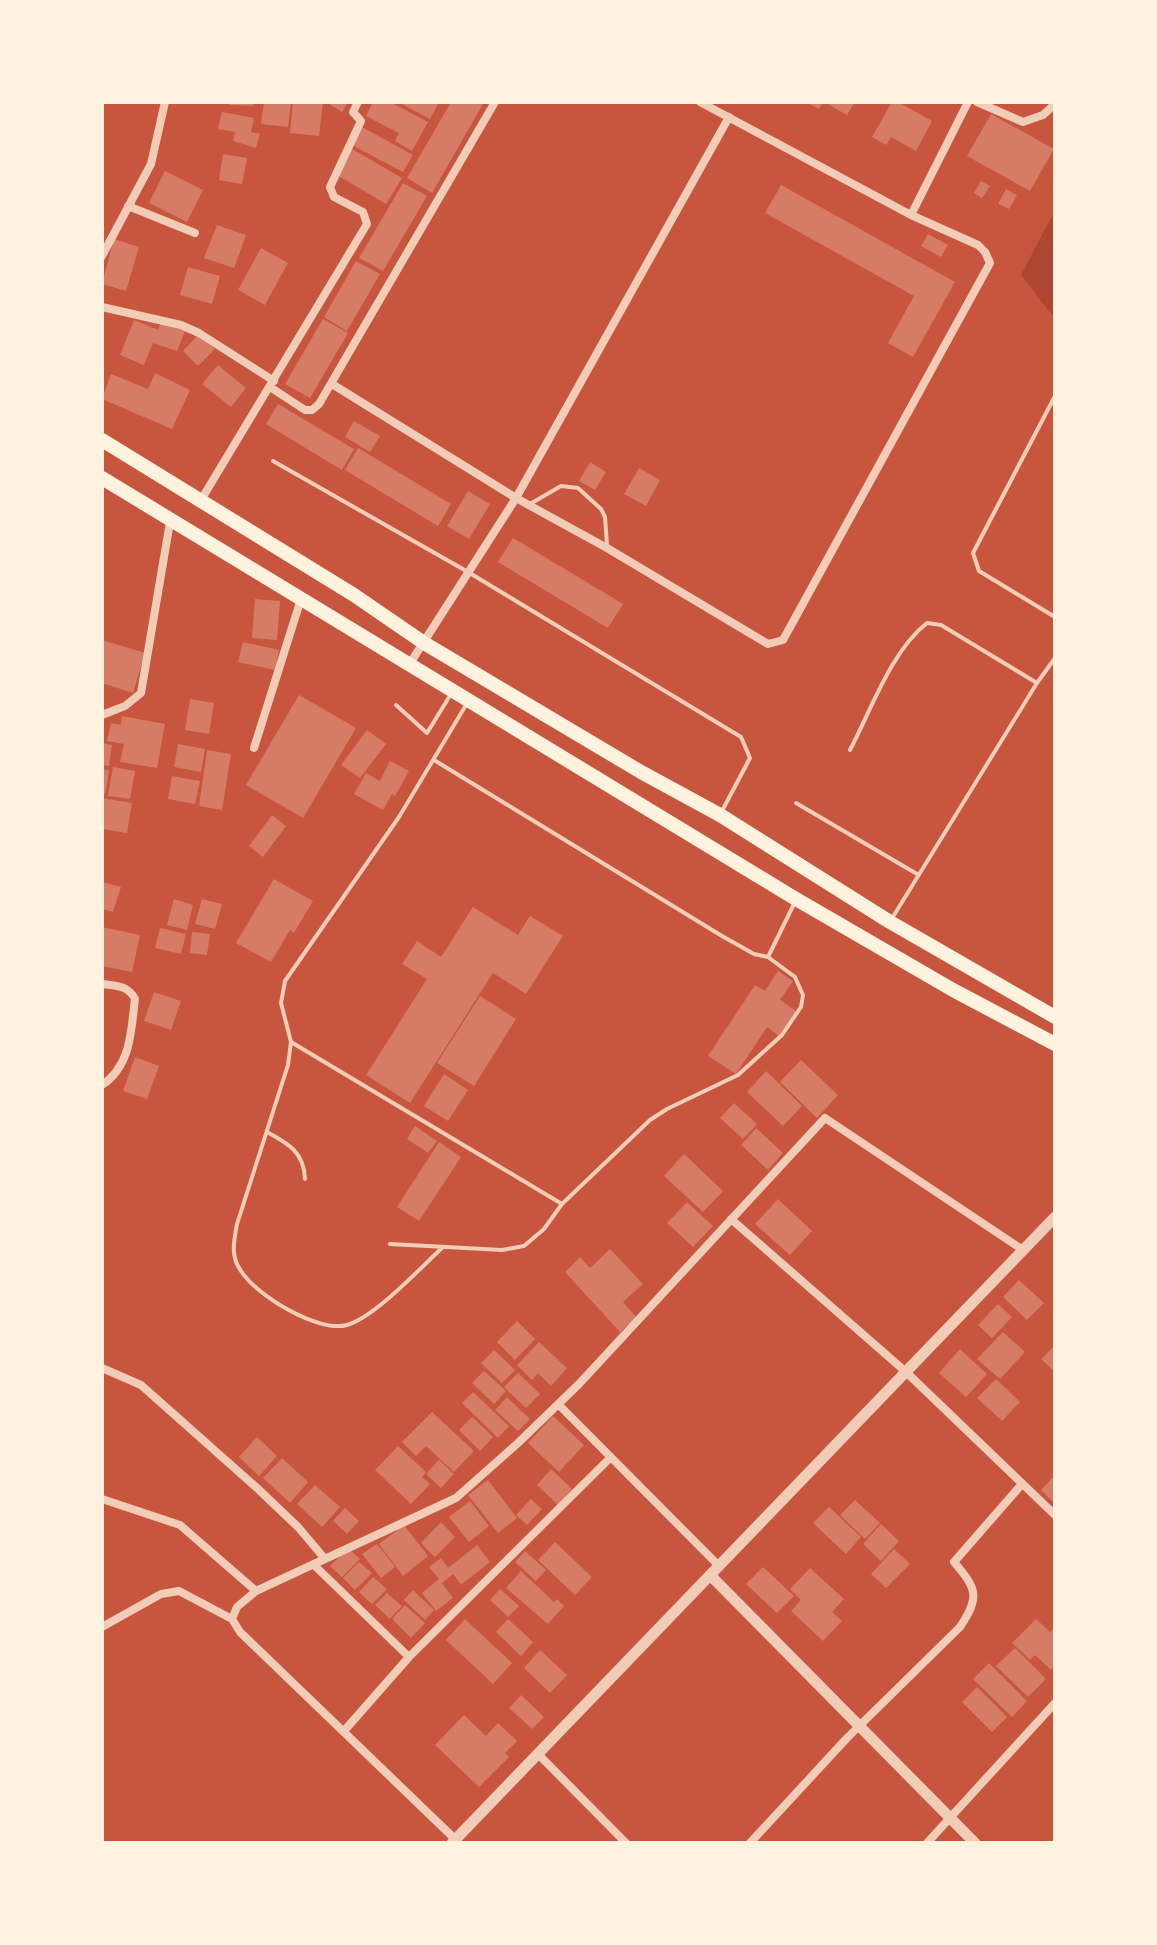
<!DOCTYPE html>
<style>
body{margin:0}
#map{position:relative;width:1157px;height:1945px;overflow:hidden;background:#c8553d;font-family:"PT Sans Narrow",sans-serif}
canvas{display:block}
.frame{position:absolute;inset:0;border:104px solid #fff3e0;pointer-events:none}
</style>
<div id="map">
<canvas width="1157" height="1945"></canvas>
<div class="frame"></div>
</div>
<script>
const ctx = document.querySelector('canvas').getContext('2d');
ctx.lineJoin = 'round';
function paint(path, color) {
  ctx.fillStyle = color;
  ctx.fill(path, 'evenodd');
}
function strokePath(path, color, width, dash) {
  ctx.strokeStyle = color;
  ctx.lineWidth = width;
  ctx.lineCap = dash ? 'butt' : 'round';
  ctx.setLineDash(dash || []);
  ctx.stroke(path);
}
paint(new Path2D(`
 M1055,210V319L1021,275Z`), '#ae4732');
paint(new Path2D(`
 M229,102H253V106L229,105Z
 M264,102H291L288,127L261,124Z
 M293,102H323L319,136L290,133Z
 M326,102H348L342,112Z
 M373,102H390L428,122L412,151L395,141L399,133L366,116Z
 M398,102H439L430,119Z
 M451,102H484L432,193L407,178Z
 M806,102H823L819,109Z
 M824,102H855L847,115Z
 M892,102H898L932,121L916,151L891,137L886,145L872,137Z
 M222,112L254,118L251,132L260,134L256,148L233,141L235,132L218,129Z
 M991,114L1054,149L1030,191L967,156Z
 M362,127L413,155L403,172L352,145Z
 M352,149L402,178L386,204L337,175Z
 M223,154L247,158L242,184L219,180Z
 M165,171L203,190L187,222L149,203Z
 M981,181L990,186L982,198L974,193Z
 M403,183L427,196L383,271L359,258Z
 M781,185L955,282L913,357L888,343L914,296L765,213Z
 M1006,189L1017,195L1009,209L998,204Z
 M217,225L246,235L234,268L204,258Z
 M928,234L948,245L941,257L921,246Z
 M114,239L139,247L126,291L102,284Z
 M261,248L288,263L265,305L238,290Z
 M356,261L380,274L347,331L324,317Z
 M188,267L220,276L212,304L180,295Z
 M323,319L348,333L310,398L285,384Z
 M134,320L158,330L161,322L185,331L177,351L153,343L144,365L120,355Z
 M199,334L215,349L198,366L183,351Z
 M218,365L246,388L231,407L202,384Z
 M155,373L190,390L172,429L102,399L111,374L148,389Z
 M278,404L354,449L342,470L266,424Z
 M354,421L380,436L370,452L345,437Z
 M358,448L451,504L438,526L345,470Z
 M590,462L606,472L595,490L579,481Z
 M639,468L660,480L646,506L624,494Z
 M468,491L490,504L469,539L447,526Z
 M513,538L623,604L608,628L498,562Z
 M255,599L280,601L277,640L252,638Z
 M102,640L145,653L133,693L102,683Z
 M243,642L279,650L275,670L238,662Z
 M299,695L356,728L303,818L246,785Z
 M190,699L214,703L209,734L185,730Z
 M122,716L165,724L157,768L120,762L124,744L107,741L111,723L121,725Z
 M367,730L386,744L360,778L341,765Z
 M102,743L112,745L109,766L102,765Z
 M178,744L205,749L201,772L174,767Z
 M207,750L231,754L222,810L199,806Z
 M390,761L409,771L395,796L392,794L383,810L354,794L366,773L380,781Z
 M113,767L135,771L130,799L108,796Z
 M102,769L109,770L105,795L102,794Z
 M172,776L200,781L195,804L168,799Z
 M102,798L132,803L127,833L102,829Z
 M272,815L286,826L263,857L249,846Z
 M274,879L313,901L294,933L290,930L271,962L236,943Z
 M102,882L121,887L113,912L102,909Z
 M174,899L193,905L187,930L167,925Z
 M202,899L222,904L215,929L195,924Z
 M473,907L518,935L530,916L563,936L526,994L493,973L410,1103L366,1075L427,979L402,964L417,941L441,957Z
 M102,927L140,935L132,972L102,966Z
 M160,928L186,934L181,954L155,948Z
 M192,932L210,934L207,955L190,953Z
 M778,971L793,981L780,1000L796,1011L779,1036L767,1027L736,1074L708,1056L755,985L765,991Z
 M154,992L181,1001L171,1030L144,1021Z
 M480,996L516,1019L474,1086L437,1063Z
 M135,1057L159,1066L147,1099L123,1091Z
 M801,1060L838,1095L817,1118L780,1082Z
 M766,1071L802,1106L783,1126L747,1092Z
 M444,1074L468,1090L448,1121L424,1106Z
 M734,1103L757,1124L743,1139L720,1118Z
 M415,1126L437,1141L428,1153L407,1139Z
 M756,1128L783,1153L768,1170L741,1145Z
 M439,1142L461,1157L419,1221L397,1207Z
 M684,1154L723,1191L703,1212L664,1176Z
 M778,1199L812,1231L790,1255L755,1224Z
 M687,1202L713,1226L693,1247L667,1223Z
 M610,1249L643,1284L623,1302L636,1317L620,1332L565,1272L580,1257L590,1268Z
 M1019,1280L1044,1303L1027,1320L1003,1297Z
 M998,1304L1012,1317L992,1338L978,1325Z
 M517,1321L535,1339L515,1360L497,1342Z
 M1003,1332L1025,1352L1000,1379L977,1359Z
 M539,1342L567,1368L551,1386L538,1373L532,1380L517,1365Z
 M1055,1345V1372L1041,1359Z
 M960,1349L987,1374L966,1397L939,1373Z
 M494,1350L515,1370L502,1383L481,1363Z
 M484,1371L506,1391L494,1404L472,1383Z
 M518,1373L540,1394L526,1408L504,1387Z
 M996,1379L1020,1402L1002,1421L977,1398Z
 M473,1392L509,1426L498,1438L462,1403Z
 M507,1397L530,1419L518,1431L495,1410Z
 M432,1412L474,1451L454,1472L426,1446L416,1456L402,1442Z
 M553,1416L584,1445L559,1472L528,1443Z
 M472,1417L493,1437L480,1451L459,1430Z
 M257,1437L277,1456L259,1476L239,1457Z
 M398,1446L426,1472L422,1477L430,1484L411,1504L375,1470Z
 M282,1458L308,1482L290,1503L263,1478Z
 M439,1460L454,1474L441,1488L426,1474Z
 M551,1469L572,1489L558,1505L537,1485Z
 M1055,1475V1504L1041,1490Z
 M488,1480L517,1518L498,1533L468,1495Z
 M315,1485L340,1507L322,1527L297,1504Z
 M531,1499L542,1509L527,1525L516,1515Z
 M855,1500L880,1523L865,1539L840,1515Z
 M470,1501L489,1526L469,1542L449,1517Z
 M829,1507L861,1537L846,1554L813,1523Z
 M345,1508L359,1521L347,1534L333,1521Z
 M441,1522L455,1537L435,1557L421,1543Z
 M881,1524L899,1541L881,1561L863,1544Z
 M404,1525L428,1556L403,1576L379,1544Z
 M555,1542L592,1577L575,1595L538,1560Z
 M377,1544L395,1567L381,1578L362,1554Z
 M477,1545L490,1562L461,1585L453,1574L442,1583L453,1598L436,1611L422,1593L439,1579L429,1567L441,1558L448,1568Z
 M348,1548L360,1559L342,1577L330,1566Z
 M894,1549L910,1564L886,1588L871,1574Z
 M525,1551L546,1570L536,1581L515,1562Z
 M359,1562L372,1573L355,1590L343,1578Z
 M763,1567L794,1596L777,1613L746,1584Z
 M810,1568L844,1599L832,1612L842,1621L823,1641L791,1611L801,1600L790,1589Z
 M521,1571L554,1602L557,1599L564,1606L548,1624L506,1588Z
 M373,1577L387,1589L372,1604L359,1592Z
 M500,1589L519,1606L508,1617L490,1600Z
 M413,1590L434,1610L425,1620L404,1600Z
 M387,1593L402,1606L390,1619L375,1605Z
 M405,1605L425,1623L411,1638L392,1619Z
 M465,1619L512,1663L493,1684L446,1640Z
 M508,1619L533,1642L521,1656L496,1632Z
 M1036,1619L1050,1632L1055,1627V1666L1051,1670L1035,1655L1030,1660L1012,1643Z
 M1015,1648L1046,1679L1028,1697L996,1666Z
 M540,1650L567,1675L550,1693L524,1668Z
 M989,1663L1027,1701L1012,1717L973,1679Z
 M977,1687L1007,1717L992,1732L962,1702Z
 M521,1695L544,1717L532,1729L509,1708Z
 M464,1715L486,1736L498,1723L517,1741L505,1753L509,1757L479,1787L435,1745Z`), '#d67c66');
strokePath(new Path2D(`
 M1055,396L973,553L979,571L1055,617
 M273,461L468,572L741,737L750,758L722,811
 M530,504L561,486L578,488L601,509L605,517L607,545
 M396,705L427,733L451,694
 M850,750C871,710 892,650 927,623L941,625L1037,683
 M796,803L917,874
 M891,920L1037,683L1055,658
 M768,957L795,902
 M291,1042L562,1204
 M267,1132C289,1144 304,1152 305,1179
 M390,1244L502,1250L524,1246L544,1229L562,1204L650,1120L667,1109L738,1075L782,1035L801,1007L803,995L795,977L768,957L754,954L722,936L434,760
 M442,1248C419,1269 375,1317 347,1325C318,1333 256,1295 241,1271C230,1256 234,1241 237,1224L288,1065L291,1042L281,1003L285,981L399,817L466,705`), '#f1ccb7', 4);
strokePath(new Path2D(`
 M977,102L1023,122L1043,115L1055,104
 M128,206L195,233
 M911,215L968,102
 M102,256L151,164L165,102
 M102,307L181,325L199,333L274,381
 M332,384L516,498L607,548L768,644L783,640L990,263L985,252L978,245L911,215L700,102
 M270,387L305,410H312L319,404L495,102
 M201,500L367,224L363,212L334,197L330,187L361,121L353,112L358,102
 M409,665L516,498L729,117
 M102,715L125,706L141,693L170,522
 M254,748L301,599
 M102,984C116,986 128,985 135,999C131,1031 131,1066 102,1085
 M731,1219L906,1372L1055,1515
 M102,1368L141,1385L257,1488L298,1527L325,1559
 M558,1404L719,1566
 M102,1499L180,1525L256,1591
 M314,1565L409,1657
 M102,1627L161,1594L179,1591L232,1619
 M344,1731L409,1657L611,1457
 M538,1754L626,1843
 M457,1841L240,1632L232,1619L237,1607L256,1591L456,1498L518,1443L579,1384L825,1118L1023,1250
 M750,1843L847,1738L960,1627C981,1596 976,1588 954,1562L1022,1484
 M927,1843L1055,1703`), '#f1ccb7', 8);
strokePath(new Path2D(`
 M710,1575L975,1843
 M452,1843L1055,1217`), '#f1ccb7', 11);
strokePath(new Path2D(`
 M102,440L354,595L424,643L641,772L720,815L890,922L1055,1017
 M102,478L796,899L953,990L1055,1044`), '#fff3e0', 14);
</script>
